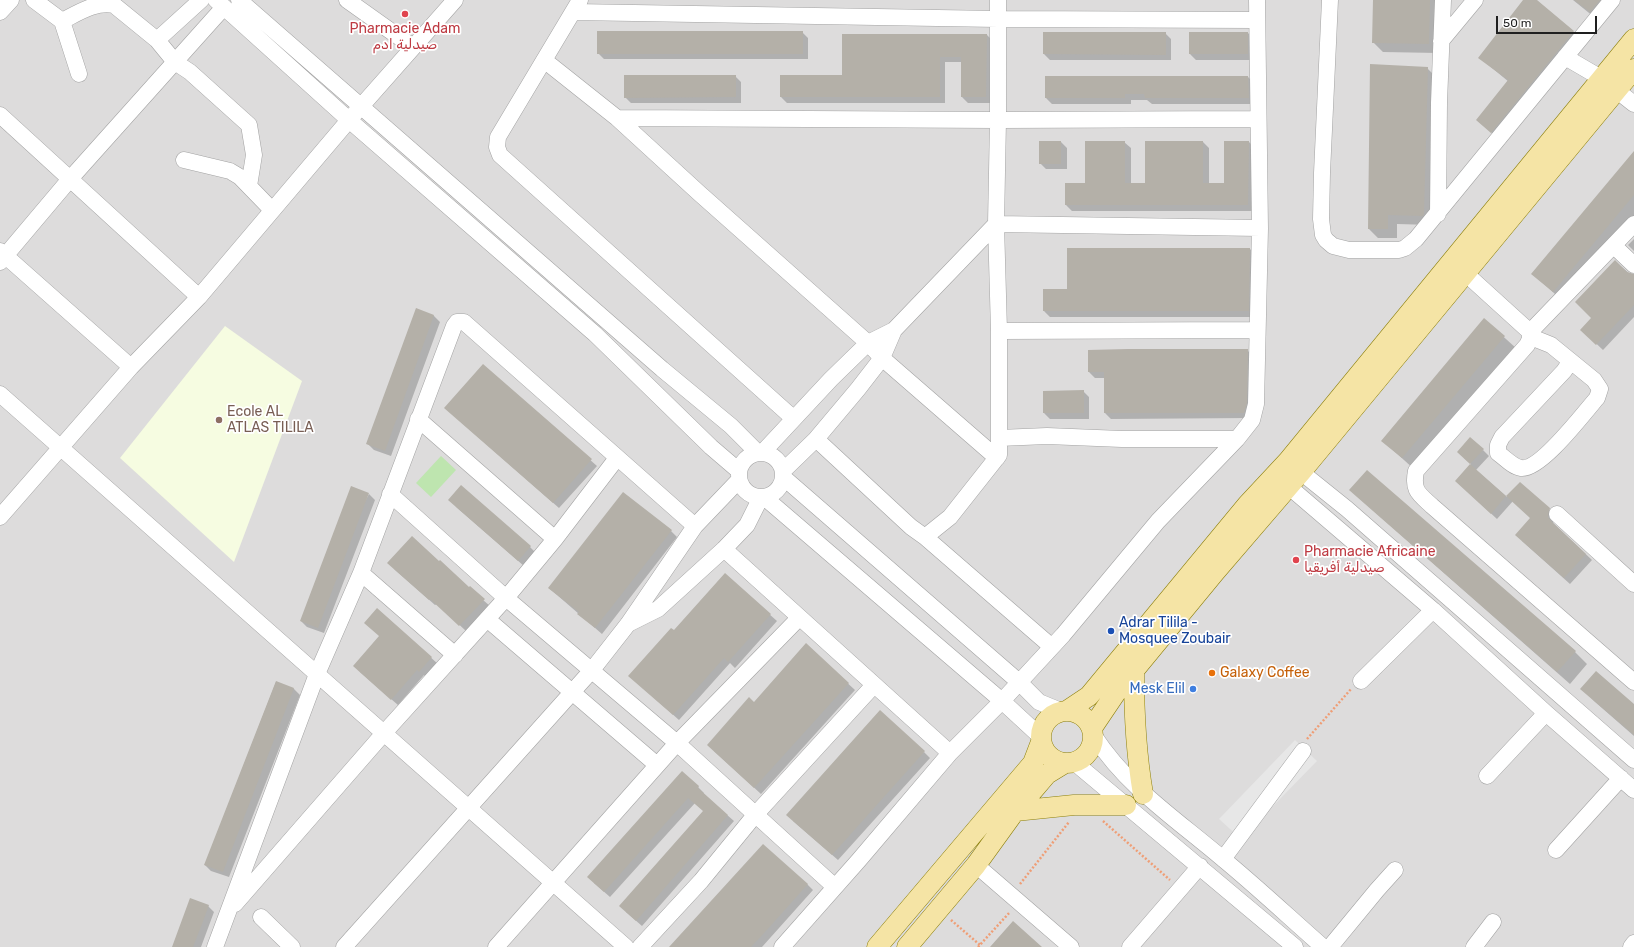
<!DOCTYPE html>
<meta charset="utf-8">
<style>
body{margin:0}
#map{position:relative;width:1634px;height:947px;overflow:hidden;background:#efeee5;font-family:Rubik,sans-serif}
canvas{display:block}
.scale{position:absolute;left:1496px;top:16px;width:101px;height:18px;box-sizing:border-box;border:2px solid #1f1f1f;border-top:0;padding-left:5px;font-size:12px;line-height:14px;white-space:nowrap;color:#1f1f1f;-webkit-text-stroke:3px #fff;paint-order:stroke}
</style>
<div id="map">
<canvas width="1634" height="947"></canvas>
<div class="scale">50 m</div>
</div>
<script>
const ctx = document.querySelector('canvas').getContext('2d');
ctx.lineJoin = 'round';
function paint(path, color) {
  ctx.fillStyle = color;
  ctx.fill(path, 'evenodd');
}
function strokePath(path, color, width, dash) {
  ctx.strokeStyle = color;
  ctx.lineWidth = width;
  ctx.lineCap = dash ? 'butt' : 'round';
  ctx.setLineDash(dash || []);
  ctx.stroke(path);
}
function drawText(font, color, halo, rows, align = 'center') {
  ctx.font = font + ' Rubik,"Noto Naskh Arabic",sans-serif';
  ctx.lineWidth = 3.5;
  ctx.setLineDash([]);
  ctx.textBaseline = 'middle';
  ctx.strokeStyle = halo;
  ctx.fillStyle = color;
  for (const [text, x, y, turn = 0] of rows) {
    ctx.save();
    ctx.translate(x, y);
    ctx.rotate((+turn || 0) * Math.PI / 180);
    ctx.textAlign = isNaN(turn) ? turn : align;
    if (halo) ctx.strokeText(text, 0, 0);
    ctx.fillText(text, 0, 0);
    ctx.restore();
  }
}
paint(new Path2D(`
 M0,0H1634V947H0Z`), '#dddcdc');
paint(new Path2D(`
 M225,326L302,381L234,562L120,458Z`), '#f6fce1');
paint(new Path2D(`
 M441,456L456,470L431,497L416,483Z`), '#bee5af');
paint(new Path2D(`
 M1295,740L1317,761L1241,839L1219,819Z`), '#e7e7e7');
paint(new Path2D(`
 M1374,0H1439L1438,53L1383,52L1373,42Z
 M1524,0H1535L1582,40L1500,140L1477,120L1509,82L1480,58Z
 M1573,0H1616L1599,21Z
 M802,32L808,38V59H604L598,53Z
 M1044,33H1165L1171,39V60H1050L1044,54Z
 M1190,33H1248L1254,39V60H1196L1190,54Z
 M987,35L993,41L992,103H968L962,97V62H945V103H787L781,97L843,76Z
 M1427,68L1437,78L1432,225L1397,224V238H1378L1369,229Z
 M735,76L741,82V103H631L625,97Z
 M1046,77H1248L1254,83V104H1152L1147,100H1131V104H1052L1046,98Z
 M1061,142L1067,148V169H1046L1040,163Z
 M1124,142L1131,148V184H1146V142H1203L1209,148V184H1225L1249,142L1255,148L1254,211H1072L1066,205Z
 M1634,153V222L1566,304L1533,274Z
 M1634,239V251L1628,245Z
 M1250,249L1256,255L1254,317H1050L1044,311L1068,290Z
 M1615,261L1631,275H1634V317L1603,350L1582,330L1592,318Z
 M417,310L434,316L440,322L391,456L374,450L368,444Z
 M1485,320L1517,349L1415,470L1383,441Z
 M1247,350L1253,356L1250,418L1111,419L1105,413V378H1095L1089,372Z
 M483,365L597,466L559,508L452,414Z
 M1083,391L1089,397V419H1050L1044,413Z
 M1483,450L1489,456L1476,470L1507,497L1520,483L1555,515L1553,523L1592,560L1570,584L1522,541L1531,518L1513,501L1497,519L1456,481L1471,464L1464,458Z
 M1350,490L1575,652L1587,664L1570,684Z
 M369,494L375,500L324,633L307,627L301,621Z
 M455,506L530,547L536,553L524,566Z
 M671,531L677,537L602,634L549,588Z
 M394,569L469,588L490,606L466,631L437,604L435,605Z
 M725,575L777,621L735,668L730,663L679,720L635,681L674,632Z
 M377,609L438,664L426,677L424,675L398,705L360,672L380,637Z
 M806,645L855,690L761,794L714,751Z
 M276,682L294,689L300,695L229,877L211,871L205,865Z
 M1582,688L1634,706V736L1594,701Z
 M924,752L930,758L838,860L793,821Z
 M698,787L704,793L703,794L734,821L642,926L626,912L704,811L695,803L610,897L594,883Z
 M807,884L813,890L762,947H670Z
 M208,906L214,912L201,947H173Z`), '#0003');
paint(new Path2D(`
 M1373,0H1430L1429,44L1372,43Z
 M1523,0H1537L1574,31L1491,133L1476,120L1508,80L1478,58Z
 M1574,0H1600L1590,12Z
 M597,31H803V54H597Z
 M1043,32H1166V55L1043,54Z
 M1189,32H1248V54H1189Z
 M842,34H987L986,97H961V57H940V97H780V75H842Z
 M1370,64L1428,67L1424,214L1423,216L1388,215V229H1368Z
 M624,75H736V97L624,98Z
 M1045,76H1248L1249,98H1145L1144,94H1125V98H1045Z
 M1039,141H1061V164H1039Z
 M1085,141H1125V183H1145V141H1203V183H1224V141H1249L1248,205H1065V183H1085Z
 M1634,151V195L1553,292L1531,274Z
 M1067,248H1250L1249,311H1043V289H1067Z
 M1615,260L1627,272L1634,274V305L1596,345L1580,330L1591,318L1575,302Z
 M416,308L434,315L385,451L366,444Z
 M1484,318L1505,336L1402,458L1381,441Z
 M1128,349H1248L1247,403L1244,413H1104V372H1088V350Z
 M483,364L592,459L553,503L444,408Z
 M1084,390V413H1043V391Z
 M1470,437L1484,449L1470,464L1506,496L1491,514L1455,481L1470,464L1457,452Z
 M1367,470L1576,651L1557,672L1349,490Z
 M1520,482L1550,508L1548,517L1551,521L1586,554L1564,578L1515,535L1530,518L1506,496Z
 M461,485L531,546L518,561L448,500Z
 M351,486L369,493L318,628L300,621Z
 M623,492L672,530L595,628L577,614L579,612L548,588Z
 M412,536L439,561L440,560L469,587L470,586L485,599L459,626L430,599L429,600L387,563Z
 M725,573L771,614L728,662L724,658L673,715L628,676L671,628L674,630Z
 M377,608L432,657L419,672L417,670L391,700L353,666L379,636L364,623Z
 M806,643L849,683L754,788L707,745L749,697L754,702Z
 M1596,671L1634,704V735L1580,689Z
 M276,681L294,688L223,872L204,865Z
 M880,710L925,751L832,855L786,815Z
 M682,771L699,786L698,788L728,815L636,921L619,906L703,811L688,798L604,892L587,877Z
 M763,844L808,884L765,932L751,947H669Z
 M190,898L209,905L202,924L193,947H172Z
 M1013,921L1042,947H990Z`), '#b4b0a8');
const minor = new Path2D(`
 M34,0L62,21L79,74
 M216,0L349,120L595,334L711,447L739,471
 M239,0L662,369L731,426L758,453
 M347,0L413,47
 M580,0L498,137L497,147L500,155L793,418
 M1330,0L1322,173L1321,219L1323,235L1326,240L1333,246L1349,250H1399L1405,248L1416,239L1612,0
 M0,12L11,0
 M573,12L998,19L1257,20
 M62,21C78,13 96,1 114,5L157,40L175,62L190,72L249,125L254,155L249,186
 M157,40L201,0
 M1441,41L1475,0
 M1565,57L1601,78L1634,104
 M544,60L617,118L699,193L868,343L882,358L997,458
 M0,115L199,297
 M617,118L998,120L1258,119
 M184,160L230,171L240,177L272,210
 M1438,214L1439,103L1443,0
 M1614,246L1634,265
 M0,251L131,367
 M0,262L70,179L224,7
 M1456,267L1465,273L1530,332L1634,224
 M999,331L1257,330
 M1530,332V339L1527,345L1416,471C1412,491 1419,494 1432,506L1634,682
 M1531,337L1551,345L1594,380L1600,389L1597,398C1584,413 1540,471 1521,468C1513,467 1505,458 1498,453V445L1502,437L1564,371L1570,362
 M0,394L626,947
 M418,419L555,539
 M999,438L1047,436L1122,439H1237
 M816,439L911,527L925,537L950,517L999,455V331L996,224L998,120V0
 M739 475a22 22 0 1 1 44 0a22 22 0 1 1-44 0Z
 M762,453L831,379L868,343L894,330L996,224L1260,228
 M1291,464L1347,509L1634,760
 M783,471L816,439L858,389L882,358L894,330
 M783,477L1019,682L1039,702L1061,711
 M1280,479L1433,610L1546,713L1634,790
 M390,494L506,598L677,743L835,887
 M764,497L1002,701L1041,737
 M1557,514L1634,584
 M0,517L131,367L199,297L349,120L455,0
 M925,537L1052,647
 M724,549L950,753
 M361,573L455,655
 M487,619L657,765
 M630,623L658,609L724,549L747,525L761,497
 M1361,681L1433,610
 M1094,736C1128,788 1176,819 1223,859C1257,887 1290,918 1323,947
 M1074,762L1295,947
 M1487,776L1546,713
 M1556,850L1621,778
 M1223,859L1303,751
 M976,865L1071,947
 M235,904L384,733L506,598L555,539L617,458
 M261,917L292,947
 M215,947L317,674L361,573L454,326L457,322H464L695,526
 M344,947L592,670L628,624L695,526L739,480
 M496,947L677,743L799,618
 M640,947L701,881L755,815L874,685
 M782,947L859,860L950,753L1002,701L1063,635L1158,521L1237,439L1252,420L1256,404L1260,228L1257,0
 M1130,947L1200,866
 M1330,947L1377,890L1395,870
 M1474,947L1493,922
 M1631,947L1634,943`);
const major = new Path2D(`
 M1134,673C1134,714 1136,753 1143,794
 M1068,710L1089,696L1247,505L1288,461L1634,39
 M1041 737a26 26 0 1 1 52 0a26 26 0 1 1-52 0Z
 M1092,728L1117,691L1215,572L1301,472L1634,69
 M1015,811L1074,805H1126
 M877,947L1033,763L1041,742
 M907,947L976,865L1015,811L1035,788L1047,774L1065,763`);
strokePath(minor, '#a3a3a3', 17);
strokePath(major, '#8d800c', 21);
strokePath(new Path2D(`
 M1307,739L1351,689
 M1103,821L1170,880
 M1020,884L1069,822
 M951,920L980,945
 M978,947L1010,912`), '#ef9e76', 2.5, [2, 2]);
strokePath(minor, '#fff', 16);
strokePath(major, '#f5e4a5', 20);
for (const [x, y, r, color] of [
 [405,14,4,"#e0444e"],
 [219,420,4,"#8d6e63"],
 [1296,560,4,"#e0444e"],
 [1111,631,4,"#1a4fb4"],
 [1212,673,4,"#e8710a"],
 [1193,689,4,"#3f7fe0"]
]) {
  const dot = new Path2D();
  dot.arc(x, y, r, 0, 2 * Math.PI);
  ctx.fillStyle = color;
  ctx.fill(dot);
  strokePath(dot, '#fff', 1.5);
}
drawText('14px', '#be3a42', '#fff', [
 ["Pharmacie Adam",405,29],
 ["صيدلية ادم",405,45],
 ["Pharmacie Africaine",1304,552,"left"],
 ["صيدلية أفريقيا",1304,568,"left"]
]);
drawText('14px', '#785e54', '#fff', [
 ["Ecole AL",227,412],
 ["ATLAS TILILA",227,428]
], 'left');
drawText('14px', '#164399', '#fff', [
 ["Adrar Tilila -",1119,623],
 ["Mosquee Zoubair",1119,639]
], 'left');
drawText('14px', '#c56008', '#fff', [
 ["Galaxy Coffee",1220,673]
], 'left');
drawText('14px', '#366cbe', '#fff', [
 ["Mesk Elil",1185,689]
], 'right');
</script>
